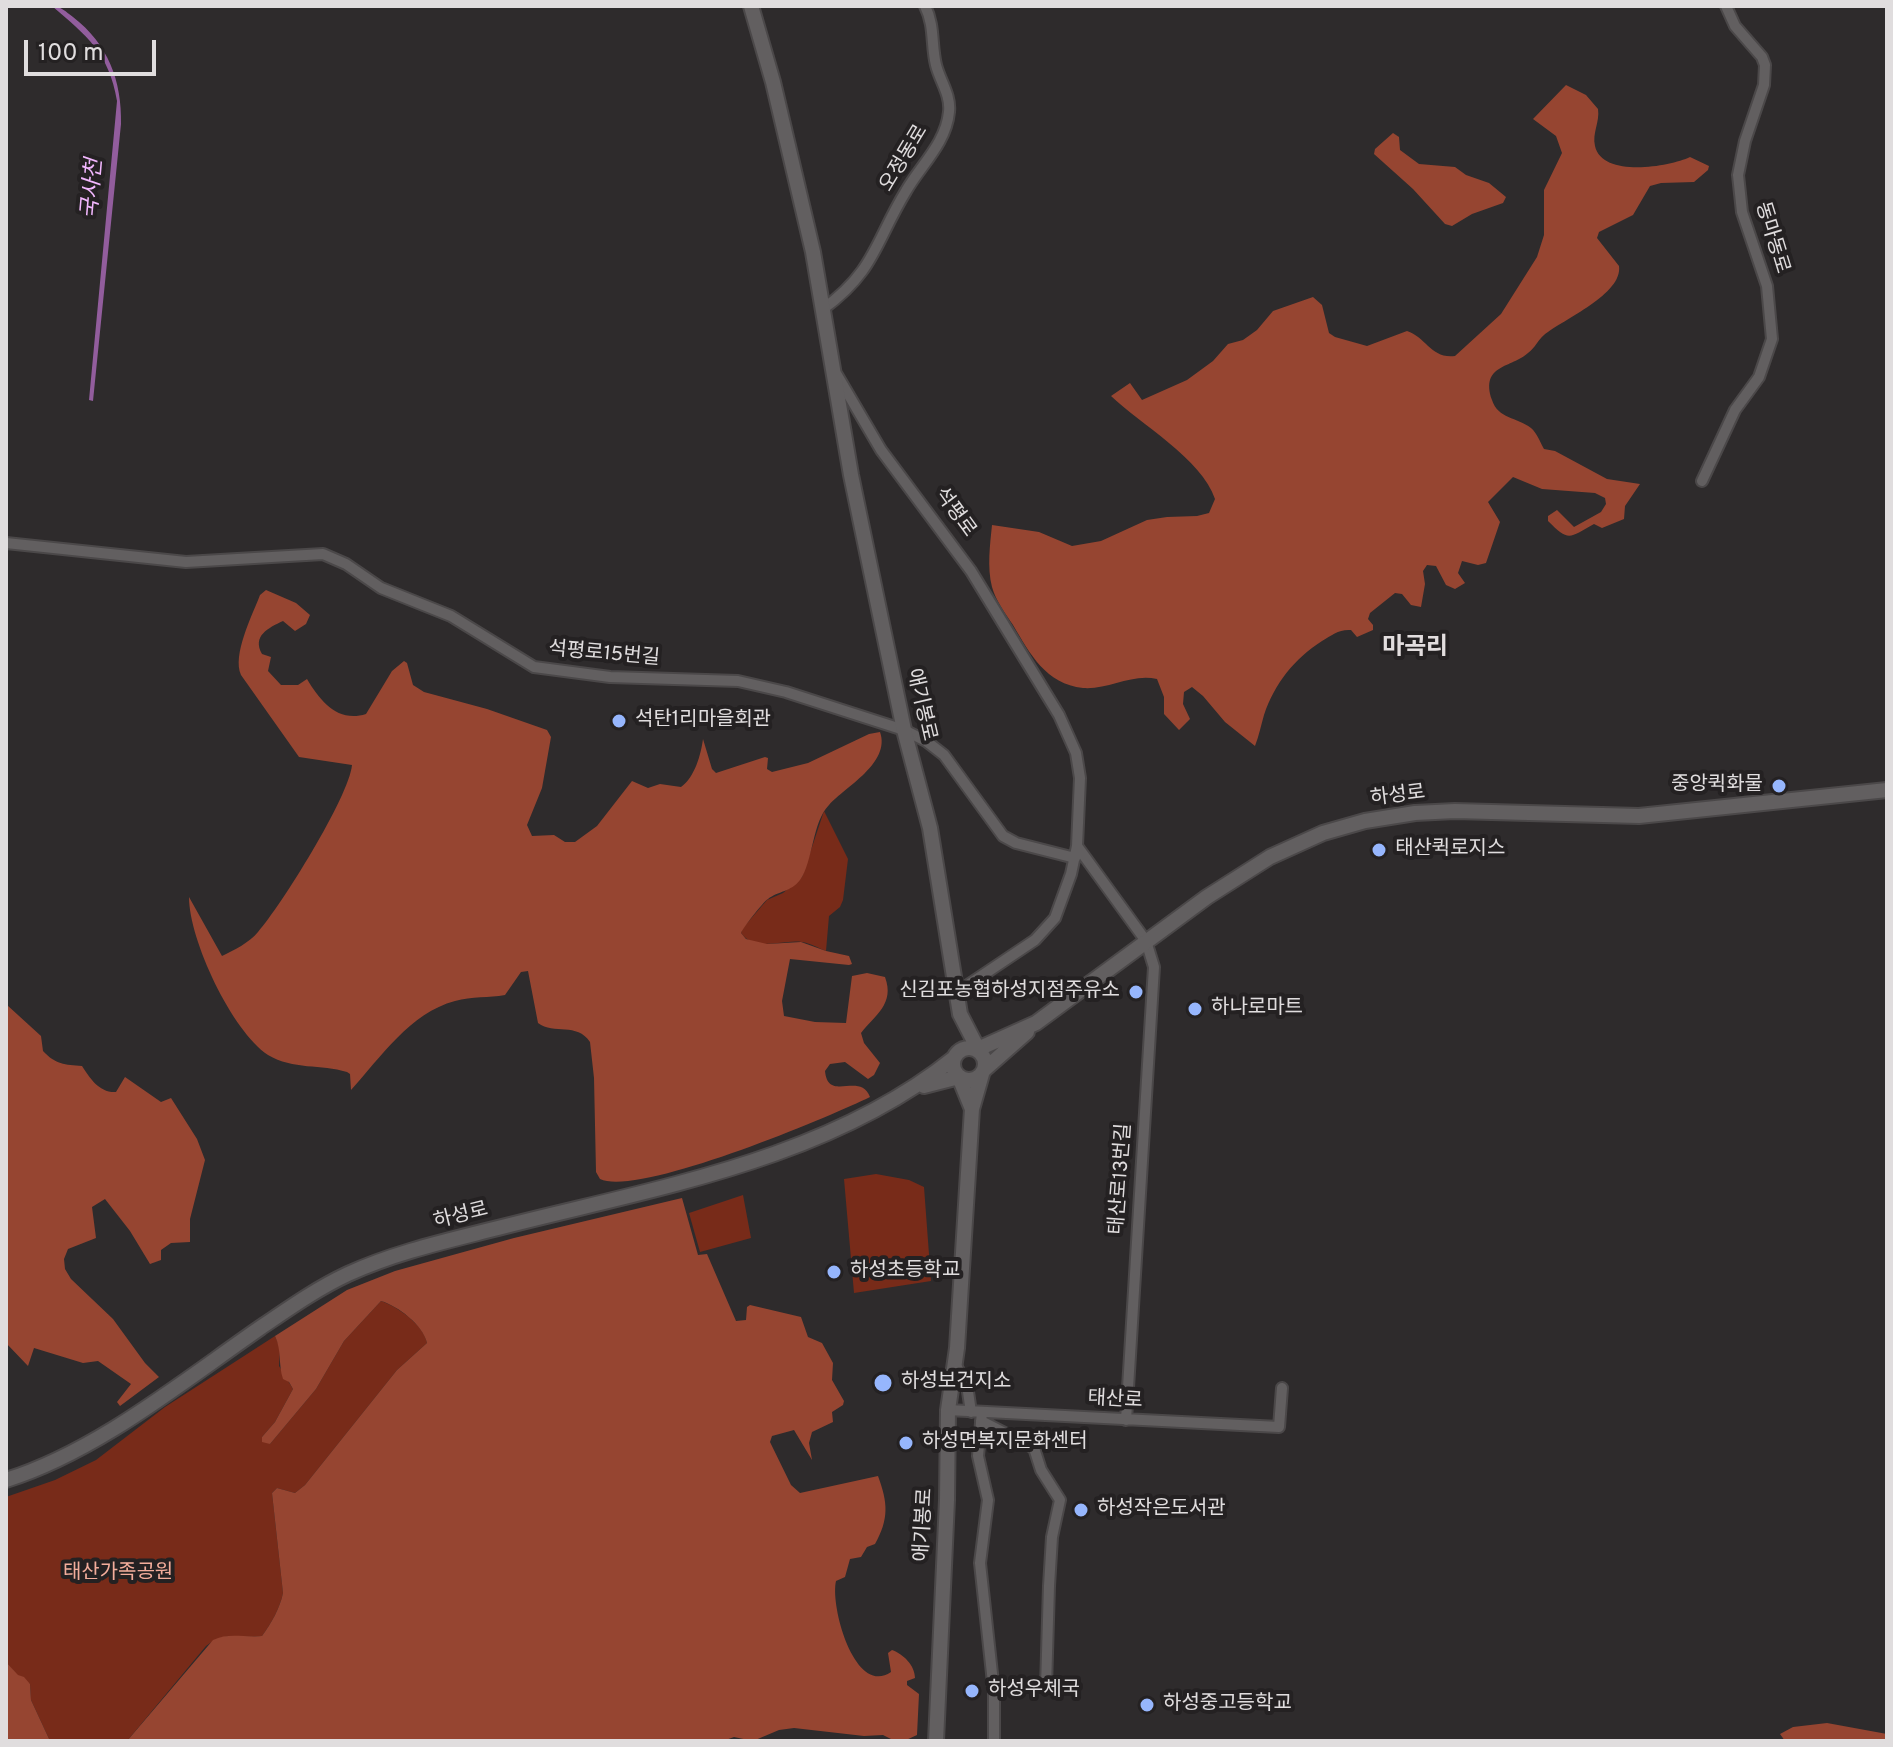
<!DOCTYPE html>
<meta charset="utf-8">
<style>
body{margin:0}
#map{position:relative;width:1893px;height:1747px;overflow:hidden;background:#2e2b2c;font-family:Overpass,sans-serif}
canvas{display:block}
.frame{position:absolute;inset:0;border:8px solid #e0ddde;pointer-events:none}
.scale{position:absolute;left:24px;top:40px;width:132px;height:36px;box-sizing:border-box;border:4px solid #e0ddde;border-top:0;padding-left:10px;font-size:24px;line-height:28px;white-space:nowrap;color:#e0ddde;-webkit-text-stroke:6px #242122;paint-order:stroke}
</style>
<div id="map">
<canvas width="1893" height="1747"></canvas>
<div class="frame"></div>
<div class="scale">100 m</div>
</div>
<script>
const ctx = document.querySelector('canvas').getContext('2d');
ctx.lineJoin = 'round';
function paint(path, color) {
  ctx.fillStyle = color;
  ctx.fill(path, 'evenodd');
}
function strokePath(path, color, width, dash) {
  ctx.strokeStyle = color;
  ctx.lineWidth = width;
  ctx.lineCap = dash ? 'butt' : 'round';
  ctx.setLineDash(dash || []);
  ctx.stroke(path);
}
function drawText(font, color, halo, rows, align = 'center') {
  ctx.font = font + ' Overpass,"Noto Sans KR",sans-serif';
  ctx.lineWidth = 8;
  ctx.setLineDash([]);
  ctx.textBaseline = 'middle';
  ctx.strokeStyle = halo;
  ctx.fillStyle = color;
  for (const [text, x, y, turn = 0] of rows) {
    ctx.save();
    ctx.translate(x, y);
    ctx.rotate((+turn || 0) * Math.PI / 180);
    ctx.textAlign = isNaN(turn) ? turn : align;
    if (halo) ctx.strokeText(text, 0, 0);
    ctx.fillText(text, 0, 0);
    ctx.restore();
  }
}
paint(new Path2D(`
 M824,811L848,859L843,900L840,907L829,916L826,951C818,948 810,943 802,942C782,939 756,953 741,933L742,929L767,900L783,893L802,877Z
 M876,1174L909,1180L924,1187L931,1281L854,1293L844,1179Z
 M743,1195L751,1238L700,1252L689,1213Z
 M381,1301C398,1307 424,1325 427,1343L397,1370L305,1485L295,1493L277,1488L272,1493L283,1593C280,1608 271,1624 262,1636C237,1639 229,1630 206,1646L127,1741H50L31,1700L30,1684L18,1676L6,1662V1497L55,1480L96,1460L165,1407L275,1336L280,1348L279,1366L293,1389L275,1422L262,1437L270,1444L316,1389L344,1341Z`), '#782b19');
paint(new Path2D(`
 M1566,85L1586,95L1598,109C1600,122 1592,133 1595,146C1602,178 1669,167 1690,157L1709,166L1708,170L1694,182L1661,183L1650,186L1633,215L1599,232L1597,238L1619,266C1623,294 1564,319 1544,335C1538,340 1535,348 1528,353C1512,368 1480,364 1492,400C1498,419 1517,417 1531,428C1537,433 1540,442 1544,449L1555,451L1607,479L1640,484L1625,506L1624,519L1602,528L1594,524C1569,538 1569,542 1548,521V516L1557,510L1574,527L1601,512L1606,504L1605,498L1595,493L1542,489L1513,477L1488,502L1500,522L1486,563L1478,565L1462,561L1458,573L1465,583L1455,589L1446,585L1436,566L1427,565L1423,571L1425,584L1421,607L1411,605L1402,594L1395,593L1370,613L1368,619L1373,625V630L1357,637L1351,630C1339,629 1332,635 1322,641C1294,659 1275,683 1264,715C1261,725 1259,736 1255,746L1225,722L1203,696L1192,687L1184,692L1183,704L1190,719L1179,730L1164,714V697L1157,679C1132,673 1108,690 1083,688C1046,684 1030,654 1013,625C1005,613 996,601 992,587C987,567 990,545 992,525L1039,532L1072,546L1101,541L1147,520L1167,517L1197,516L1209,513L1215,499C1202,459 1140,424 1111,396L1130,383L1142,400L1187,380L1213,361L1228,344L1243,340L1257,330L1273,311L1313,297L1322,305L1329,333L1335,337L1367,346L1407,331C1426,337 1431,359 1455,356L1501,314L1537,257L1544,235V190L1562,153L1556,136L1533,119Z
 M1393,133L1399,137L1400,150L1419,164L1455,167L1466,175L1489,183L1506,197L1503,203L1472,214L1452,226L1445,224L1413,189L1374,154L1375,149Z
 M266,590L296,603L310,615L306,624L295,631L283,621C268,628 252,636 262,654L271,657L268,671L281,685H298L307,679C320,701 338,723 366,714L392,671L404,661L407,663L413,685L424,692L487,709L547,730L551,737L542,788L527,825L532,836L554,835L565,842H575L597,826L632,781L648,788L660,784L681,787C695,777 701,754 703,739L712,769L716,773L765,757L768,758L767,769L772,772L808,763L869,734L880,732C891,763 845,787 829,805C812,822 813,862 800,880C791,892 778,891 768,899C763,902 743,928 741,933L746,939L767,944L801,942L826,951L849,956L852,964L849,965L790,959L782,1001L784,1016L815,1022L846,1023L852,976L867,973L885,977C895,1004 875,1015 861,1033L864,1043L880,1063L874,1075L868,1079L845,1062L830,1064L825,1071C828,1103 860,1071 870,1097C827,1118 639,1197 600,1179L596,1172L594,1078L590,1042C577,1022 554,1035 538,1023L528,971L521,972L505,995C489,998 472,996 455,1001C410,1013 381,1057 351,1090L350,1074L347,1072C321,1064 293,1070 268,1055C232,1031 189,940 189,897L222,956C234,950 249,943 258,932C281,906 349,797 352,765L299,757L241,675C232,655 252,616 260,595Z
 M7,1005L41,1036L43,1051C55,1064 65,1065 82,1066C90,1078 99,1093 116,1092L125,1077L161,1102L171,1098L197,1139L205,1160L190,1219V1242L171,1243L161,1250V1260L150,1264L130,1231L105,1199L92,1207L96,1238L68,1249L64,1259L65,1269L71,1279L113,1319L145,1363L159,1377L120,1406L117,1402L131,1384L98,1361L83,1363L34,1348L28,1366L6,1343Z
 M682,1198L698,1255L707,1254L736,1321L746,1320L747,1307L750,1305L801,1317L808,1337L822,1343L833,1363L832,1380L844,1401L843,1405L832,1412L833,1422L812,1432L809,1443L812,1460L794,1430L772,1436L770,1442L791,1485L800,1493L878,1476C888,1503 889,1519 875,1544L867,1547L861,1557L850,1559L845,1577L836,1581C830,1607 855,1697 891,1672L888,1653L892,1650C903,1654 915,1665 915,1678L907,1681V1685L919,1694L917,1735L904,1741H895L883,1735L864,1736L794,1728L779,1730L753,1741L734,1737L723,1741H127L213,1640C229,1632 245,1638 262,1636C271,1624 280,1608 283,1593L272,1493L277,1488L295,1493L305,1485L397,1370L427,1343C423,1325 398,1306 381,1301L344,1341L316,1389L270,1444L262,1442V1437L275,1422L293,1389L289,1382L283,1379C278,1364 282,1351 275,1336L347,1290L395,1271L514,1238Z
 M6,1662L18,1675L24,1677L30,1684L31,1700L50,1741H6Z
 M1827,1723L1887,1734V1741H1785L1780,1734L1793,1727Z`), '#964531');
paint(new Path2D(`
 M52,6C61,6 66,12 73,17C108,44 122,81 121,124L93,401L89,400L117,101C109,53 87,36 52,6Z`), '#925d9d');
const street = new Path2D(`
 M823,309C875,271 875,242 906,191C921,165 946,143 949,112C951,95 940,81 936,65C931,45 935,26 925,6
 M837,375L881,450L971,571L1059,715L1076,753L1080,778L1077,846L1071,874L1055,918L1035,940L956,993
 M1702,481L1735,410L1759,377L1772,339L1767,286L1742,212L1738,175L1745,141L1764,85L1765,65L1762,57L1735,26L1726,6
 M6,543L186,562L323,554L346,564L381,588L451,616L534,667L610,677L738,681L786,692L904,730L926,741L944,755L1003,836L1016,843L1075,858
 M1077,846L1146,941L1154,967L1126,1420
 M955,1364L967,1385L971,1412
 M948,1410L1279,1427L1282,1388
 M982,1412L978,1456L988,1500L980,1563L994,1692V1741
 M981,1421L1034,1448L1041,1470L1060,1500L1052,1537L1049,1586L1046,1687`);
const secondary = new Path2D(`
 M751,6L773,82L813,252L851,475L904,730L930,828L960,1014L978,1049L1036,1023L1207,897L1270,857L1323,833L1365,821L1415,813L1455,811L1639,816L1887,790
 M953 1064a16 16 0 1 1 32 0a16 16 0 1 1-32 0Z
 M985,1069L1027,1032
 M924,1086L959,1077L972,1109
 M6,1480C96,1452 182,1382 260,1328C288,1309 316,1289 348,1274C396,1252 447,1241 498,1228C653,1188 826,1161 954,1058
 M936,1741L947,1500L948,1410L957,1348L972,1109L982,1074`);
strokePath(street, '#4b4849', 14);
strokePath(secondary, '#4b4849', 18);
strokePath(street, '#625f60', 10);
strokePath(secondary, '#625f60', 14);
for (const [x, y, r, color] of [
 [619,721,8,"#96b6fd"],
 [1779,786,8,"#96b6fd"],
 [1379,850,8,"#96b6fd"],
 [1136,992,8,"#96b6fd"],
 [1195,1009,8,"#96b6fd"],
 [834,1272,8,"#96b6fd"],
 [883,1383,10,"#96b6fd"],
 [906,1443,8,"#96b6fd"],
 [1081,1510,8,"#96b6fd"],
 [972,1691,8,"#96b6fd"],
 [1147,1705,8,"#96b6fd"]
]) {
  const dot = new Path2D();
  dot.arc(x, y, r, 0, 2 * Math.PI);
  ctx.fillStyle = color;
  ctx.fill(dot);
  strokePath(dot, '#242122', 3);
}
drawText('20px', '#e0ddde', '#242122', [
 ["오정동로",905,159,-59],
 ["동마동로",1771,238,73],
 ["석평로",954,513,54],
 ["석평로15번길",604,655,5],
 ["애기봉로",920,705,77],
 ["하성로",1398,797,-7],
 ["태산로13번길",1122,1179,-86],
 ["하성로",461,1217,-14],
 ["태산로",1115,1401,3],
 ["애기봉로",925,1525,-87]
]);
drawText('20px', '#e0ddde', '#242122', [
 ["석탄1리마을회관",635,721],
 ["중앙퀵화물",1763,786,"right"],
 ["태산퀵로지스",1395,850],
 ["신김포농협하성지점주유소",1120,992,"right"],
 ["하나로마트",1211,1009],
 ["하성초등학교",850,1272],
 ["하성보건지소",901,1383],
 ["하성면복지문화센터",922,1443],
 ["하성작은도서관",1097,1510],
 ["하성우체국",988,1691],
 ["하성중고등학교",1163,1705]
], 'left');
drawText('20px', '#f3ad9b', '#242122', [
 ["태산가족공원",118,1574]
]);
drawText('italic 22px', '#f2b7fe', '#242122', [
 ["국사천",94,189,-85]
]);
drawText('bold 24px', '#e2ddde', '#242122', [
 ["마곡리",1415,649]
]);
</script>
